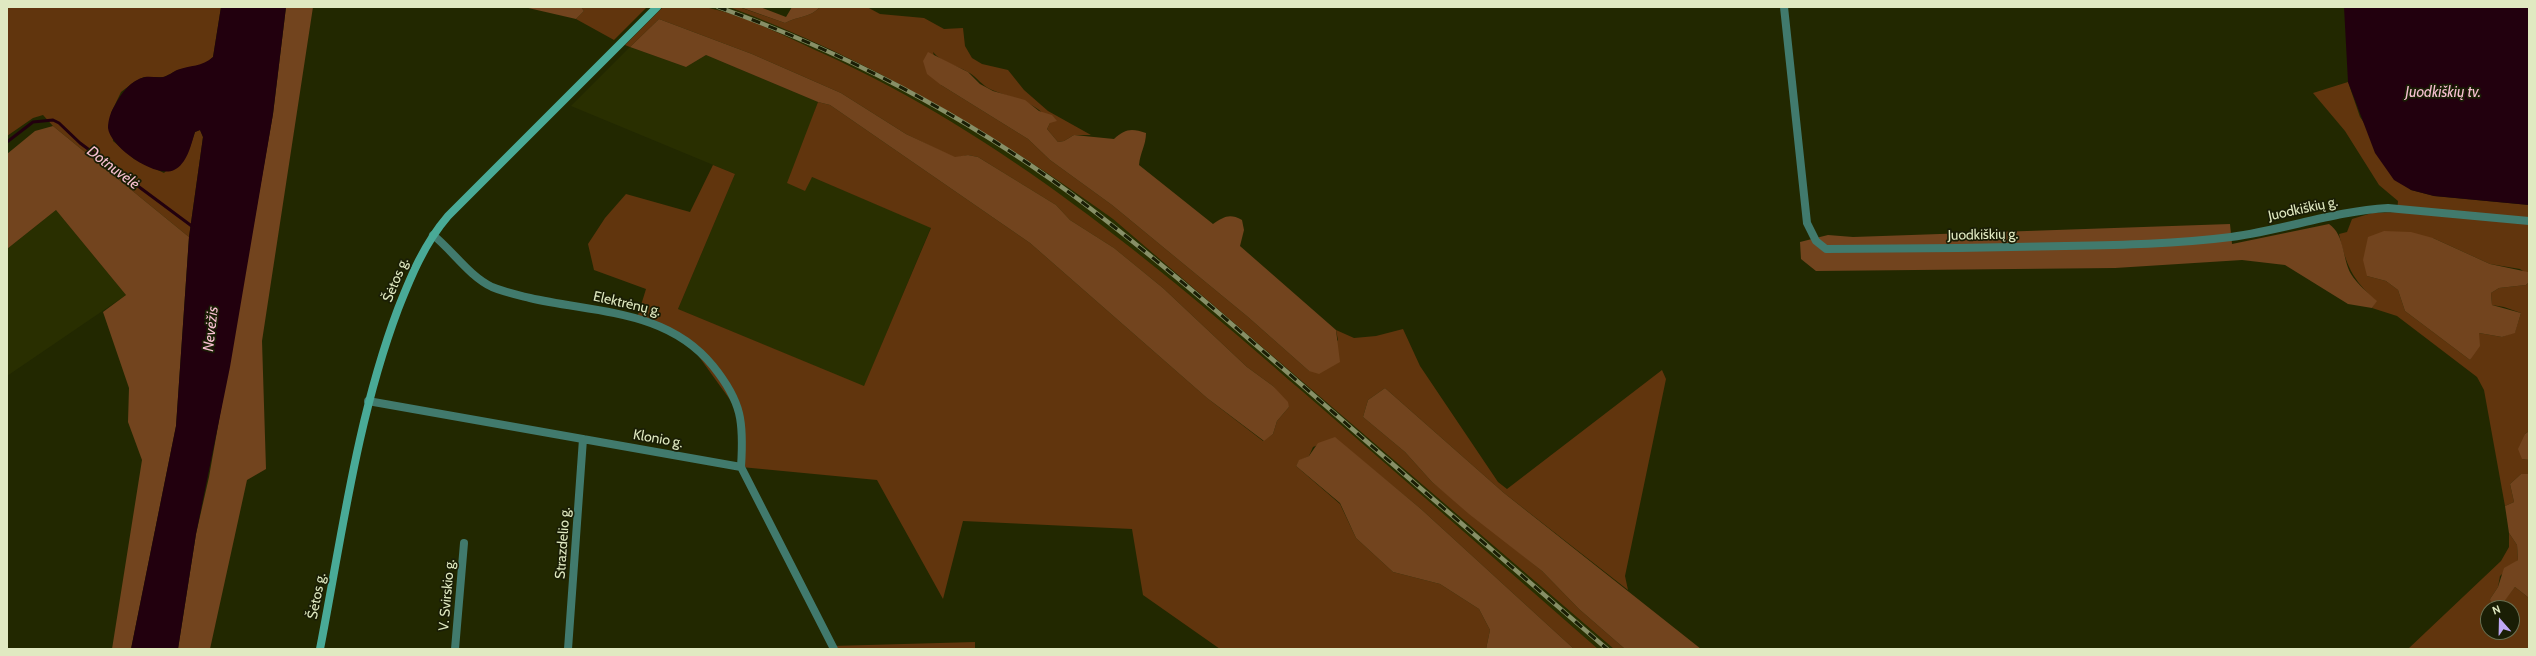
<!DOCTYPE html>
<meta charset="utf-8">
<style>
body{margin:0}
#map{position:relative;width:2536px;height:656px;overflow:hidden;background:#222800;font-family:Cabin,sans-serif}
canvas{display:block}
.frame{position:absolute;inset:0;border:8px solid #e0e9c1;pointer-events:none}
.north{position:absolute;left:2480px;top:600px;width:40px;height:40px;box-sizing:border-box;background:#1a1e05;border:1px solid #696f50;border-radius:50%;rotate:340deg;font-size:11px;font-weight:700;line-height:16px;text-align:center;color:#e0e9c1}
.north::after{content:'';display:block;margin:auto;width:14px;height:18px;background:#bfa8f4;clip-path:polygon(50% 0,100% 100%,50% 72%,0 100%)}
</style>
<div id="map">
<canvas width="2536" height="656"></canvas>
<div class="frame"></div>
<div class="north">N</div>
</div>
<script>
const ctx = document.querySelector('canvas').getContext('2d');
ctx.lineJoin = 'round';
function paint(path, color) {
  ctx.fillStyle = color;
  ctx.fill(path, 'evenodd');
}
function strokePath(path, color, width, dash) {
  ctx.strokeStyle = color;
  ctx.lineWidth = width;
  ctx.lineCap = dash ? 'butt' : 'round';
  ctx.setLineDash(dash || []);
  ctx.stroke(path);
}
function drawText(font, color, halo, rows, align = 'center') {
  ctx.font = font + ' Cabin,sans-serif';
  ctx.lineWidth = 3.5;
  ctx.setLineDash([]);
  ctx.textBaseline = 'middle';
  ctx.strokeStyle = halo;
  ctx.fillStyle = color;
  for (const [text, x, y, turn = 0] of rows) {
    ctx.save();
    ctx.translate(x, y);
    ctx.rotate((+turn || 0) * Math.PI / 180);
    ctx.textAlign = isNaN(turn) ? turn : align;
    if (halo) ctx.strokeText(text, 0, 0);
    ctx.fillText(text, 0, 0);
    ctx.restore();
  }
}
paint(new Path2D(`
 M708,7H729L769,22L858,63L960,116L1058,179L1113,219L1614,649H1598L1259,354L852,67L767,28Z
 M630,47L686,67L706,55L818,102L807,133L812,177L931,227L864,387L678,309L735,174L571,106Z
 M56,210L126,295L7,376V249Z`), '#292f00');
paint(new Path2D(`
 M7,7H221L213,57L205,64L178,70L164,77H144L134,82L121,92L111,113L113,141L134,159L164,173L190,147L195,132L200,130L203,137L189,237L53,126L43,115L33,118L7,136Z
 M581,7H647L614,40L576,19L584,11Z
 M663,7C677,7 695,4 709,8C747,16 786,37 822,53C1002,135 1154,262 1302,391C1401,477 1500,563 1598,649H1574L1421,509L1335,438L1313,447L1309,456L1299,461L1296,466L1340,504L1356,538L1393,572L1440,584L1479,609L1490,630L1486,649H1220L1143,595L1132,529L963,521L943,599L877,480L741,467V415L687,340L638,315L646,289L594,270L588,244L605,218L626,194L690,212L713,165L735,174L678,309L864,386L931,228L812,177L805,191L787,183L818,102L830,105L1030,243L1207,398L1263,441L1273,434L1277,421L1289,407L1273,386L1247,367L1163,288L1114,248L1070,220L1056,205L978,157L968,155L955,158L906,134L841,93L752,54L659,19L630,47L625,45Z
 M729,7H739L785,23C798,16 810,18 820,7H867L880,14L924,18L944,29L963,28L965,46L972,58L982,64L1008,70L1024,90L1048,111L1091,135H1074L1064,141L1058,142L1047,129L1050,123C1038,101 1013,99 992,90C982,86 977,77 968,72C956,65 942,63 933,52L941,85L1028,139L1050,160L1112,205L1248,317L1309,371L1338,340L1336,330L1354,338L1376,336L1403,329L1420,366L1498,482L1507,489L1662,370L1666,379L1625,576L1628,590L1504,493L1385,388L1368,400L1363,417L1405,452L1432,482L1542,571L1579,609L1625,649H1614L1113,219C994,133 867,58 729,7Z
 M2348,82L2360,117L2411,190L2434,196L2529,205V275L2520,269L2490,264L2433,238L2367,276L2386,281L2398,290L2405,311L2470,360L2479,333L2502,337L2515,332L2521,313L2504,307L2492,305L2491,293L2499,288L2526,285L2529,282V431L2525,434L2522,459L2529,460V474H2521L2510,484L2514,502L2505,506L2484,390L2477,377L2397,316L2372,308L2376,301C2352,279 2346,265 2339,234L2347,232L2352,219L2372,213L2397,212L2398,201L2379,185L2345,131L2313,93Z
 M2509,533L2517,545L2518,560L2500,576L2498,587L2490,599L2491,606L2502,603L2515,587L2529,598V649H2408L2501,561L2509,547ZM2488,608H2512V632H2488Z
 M975,642V649H832V646Z`), '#61350d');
paint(new Path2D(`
 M286,7H313L262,341L266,469L247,480L210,649H178L196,534L209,477L273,114Z
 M524,7H581L584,11L576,19Z
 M740,7H760L786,17L792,7H820C810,18 798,16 785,23Z
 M659,19L752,54L841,93L906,134L955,157L968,155L978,157L1056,205L1070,220L1114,248L1163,288L1247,367L1273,386L1288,402L1289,407L1277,421L1273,434L1264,441L1207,398L1030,243L830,105L818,102L706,55L686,67L630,47Z
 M928,52L968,72L980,84L993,91L1025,100L1039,111L1052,115L1057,121L1050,123L1047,129L1058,142L1064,141L1074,135L1114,139C1125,129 1131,128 1146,133C1146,145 1140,153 1139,165L1213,224C1224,217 1229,213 1242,220L1244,230L1240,246L1336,330L1340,362L1319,374L1309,371L1248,317L1112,205L1050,160L1028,139L941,85L927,74L923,61Z
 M53,126L189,237L176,426L131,649H112L142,460L128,422L129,388L103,312L126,295L56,210L7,249V154L35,131Z
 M2230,224L2232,244L2329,224C2345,235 2342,258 2351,274C2357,284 2368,293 2377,301L2372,308L2348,304L2285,265L2242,260L2115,268L1816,271L1801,259L1800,242L1828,235L1853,237Z
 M2384,231L2411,232L2433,238L2490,264L2528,272L2529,282L2526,285L2499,288L2491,293L2492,305L2521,313L2515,333L2502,337L2479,333L2480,346L2470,360L2405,311L2398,290L2386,281L2367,276L2363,260L2368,237Z
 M1385,388L1504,493L1701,649H1625L1579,609L1542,571L1469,514L1432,482L1405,452L1363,417L1368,400Z
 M2529,431V460L2522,459L2518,449L2525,434Z
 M1335,437L1421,509L1574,649H1486L1490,630L1479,609L1440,584L1393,572L1356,538L1340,503L1296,466L1299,460L1309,456L1318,443Z
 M2521,474H2529V598L2515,587L2503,603L2491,606L2490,599L2498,587L2504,568L2518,560L2517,545L2509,533L2505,506L2514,502L2510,484Z`), '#72441e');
paint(new Path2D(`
 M221,7H286L273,114L230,367L196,534L178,649H131L176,426L189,237L203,137L200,130L195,132C191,145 187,164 174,170C156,179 110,147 108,128C108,120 111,111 115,105C121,93 131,80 145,77C151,76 157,78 163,77C168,76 173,72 177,70C190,65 202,67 213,57Z
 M2344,7H2529V205L2434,196L2411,190L2394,180L2375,153L2348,82Z`), '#22000e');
strokePath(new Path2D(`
 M7,142L33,122L53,120L59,123L80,143L193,227`), '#22000e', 3);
strokePath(new Path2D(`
 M1784,7L1807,223L1816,241L1826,249C1905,249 1985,248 2065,246C2120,245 2176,244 2231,237C2284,230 2335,211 2388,208L2529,221
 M433,235C453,251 469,276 492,287C504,292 518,295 530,298C595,313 667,309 713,366C742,402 744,422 741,467
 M368,401L741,467L834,649
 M455,649L464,543
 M568,649L583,439`), '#417a6d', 8);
strokePath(new Path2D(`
 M320,649C342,535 357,418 398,309C411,276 424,244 448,216L657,7`), '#49aa97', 8);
const rail = new Path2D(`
 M718,7C842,51 964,115 1070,193C1161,261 1248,338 1334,413C1424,492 1516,570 1607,649`);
strokePath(rail, '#878f67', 4.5);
strokePath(rail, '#1a1e05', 3, [9]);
drawText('14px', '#e0e9c1', '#1a1e05', [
 ["Juodkiškių g.",2303,209,-12],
 ["Juodkiškių g.",1983,235,-1],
 ["Šėtos g.",396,280,-68],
 ["Elektrėnų g.",627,304,13],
 ["Klonio g.",658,439,10],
 ["Strazdelio g.",563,543,-86],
 ["V. Svirskio g.",447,595,-85],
 ["Šėtos g.",317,596,-79]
]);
drawText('italic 15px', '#f6bfd0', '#1a1e05', [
 ["Juodkiškių tv.",2443,93],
 ["Dotnuvėlė",113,168,37],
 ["Nevėžis",211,329,-84]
]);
</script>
